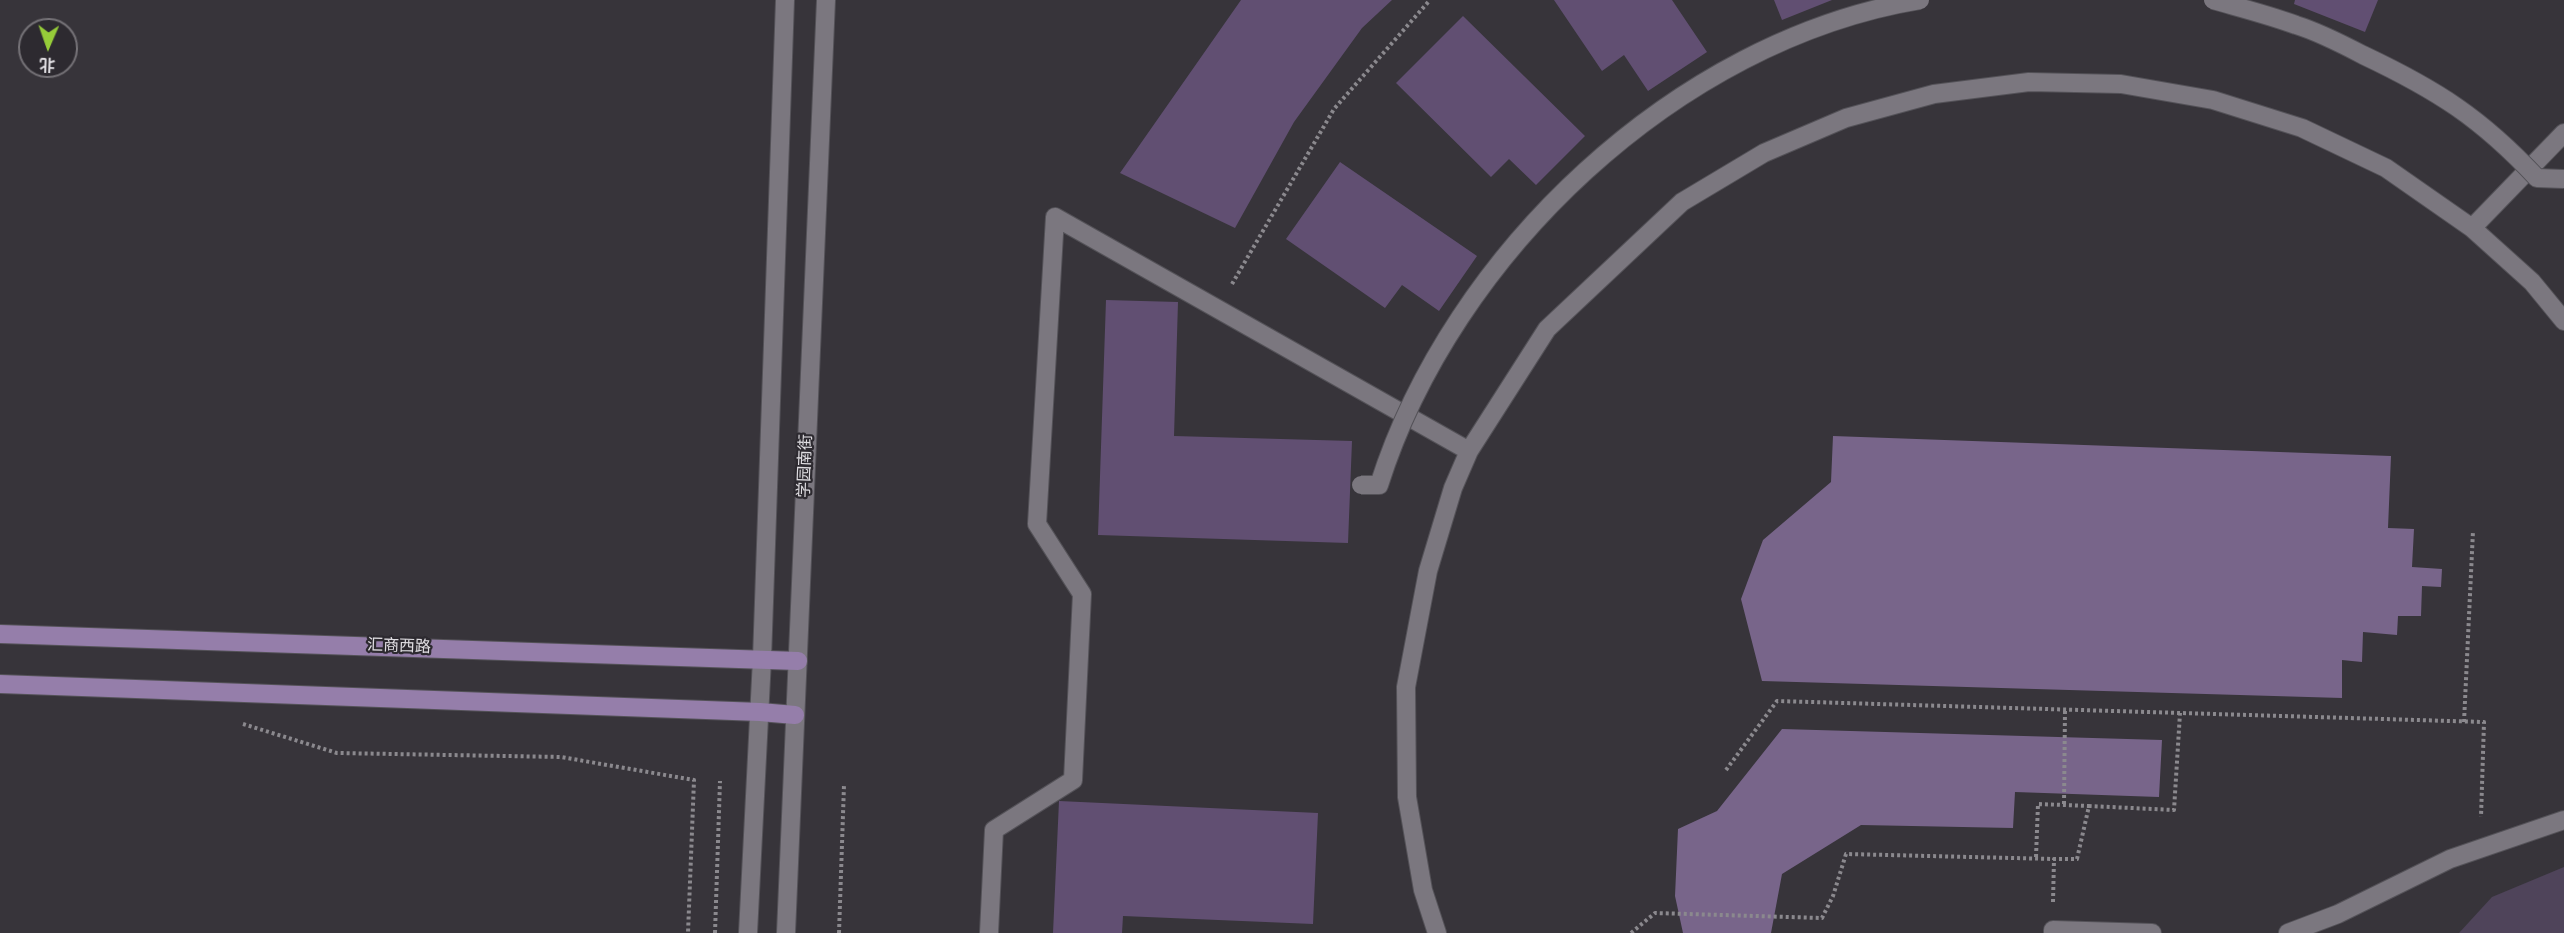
<!DOCTYPE html>
<meta charset="utf-8">
<style>
body{margin:0}
#map{position:relative;width:2564px;height:933px;overflow:hidden;background:#37343a;font-family:"Nunito Sans","Noto Sans SC",sans-serif}
canvas{display:block}
.north{position:absolute;left:18px;top:18px;width:60px;height:60px;box-sizing:border-box;background:#2d2a30;border:2px solid #757277;border-radius:50%;rotate:182deg;font-size:16px;font-weight:700;line-height:24px;text-align:center;color:#e0dee2}
.north::after{content:'';display:block;margin:auto;width:21px;height:27px;background:#96cc39;clip-path:polygon(50% 0,100% 100%,50% 72%,0 100%)}
</style>
<div id="map">
<canvas width="2564" height="933"></canvas>
<div class="north">北</div>
</div>
<script>
const ctx = document.querySelector('canvas').getContext('2d');
ctx.lineJoin = 'round';
function paint(path, color) {
  ctx.fillStyle = color;
  ctx.fill(path, 'evenodd');
}
function strokePath(path, color, width, dash) {
  ctx.strokeStyle = color;
  ctx.lineWidth = width;
  ctx.lineCap = dash ? 'butt' : 'round';
  ctx.setLineDash(dash || []);
  ctx.stroke(path);
}
function drawText(font, color, halo, rows, align = 'center') {
  ctx.font = font + ' "Nunito Sans","Noto Sans SC",sans-serif';
  ctx.lineWidth = 4.5;
  ctx.setLineDash([]);
  ctx.textBaseline = 'middle';
  ctx.strokeStyle = halo;
  ctx.fillStyle = color;
  for (const [text, x, y, turn = 0] of rows) {
    ctx.save();
    ctx.translate(x, y);
    ctx.rotate((+turn || 0) * Math.PI / 180);
    ctx.textAlign = isNaN(turn) ? turn : align;
    if (halo) ctx.strokeText(text, 0, 0);
    ctx.fillText(text, 0, 0);
    ctx.restore();
  }
}
paint(new Path2D(`
 M2564,867V933H2459L2492,897Z`), '#4f445a');
paint(new Path2D(`
 M1833,436L2391,456L2388,528L2414,529L2412,567L2442,569L2441,587L2422,586L2421,616H2398L2397,635L2363,632L2362,662L2342,660V698L1762,681L1741,599L1763,540L1831,482Z
 M1782,729L2162,740L2159,797L2015,792L2013,828L1861,825L1782,874L1771,933H1683L1675,896L1678,829L1717,811Z`), '#78658a');
paint(new Path2D(`
 M1241,0H1392L1362,28L1294,122L1235,228L1120,173Z
 M1554,0H1672L1707,52L1648,91L1624,55L1602,71Z
 M1774,0H1832L1782,20Z
 M2295,0H2378L2365,32L2294,4Z
 M1463,16L1585,136L1536,185L1509,159L1491,177L1396,83Z
 M1340,162L1477,256L1439,311L1402,285L1385,308L1286,239Z
 M1106,300L1178,302L1174,436L1352,441L1348,543L1098,535Z
 M1059,801L1318,813L1313,924L1123,916L1122,933H1053Z`), '#614f72');
const minor = new Path2D(`
 M2472,228L2564,133
 M748,933L762,659L785,0
 M786,933L826,0
 M989,933L994,830L1073,780L1082,594L1037,524L1055,217L1469,451
 M1437,933L1423,890L1407,797L1406,687L1428,571L1453,488L1469,451L1547,329L1682,202L1764,153L1846,118L1934,94L2029,82L2121,84L2213,100L2302,128L2386,168L2472,228L2532,282L2564,321
 M2053,933V930L2152,933
 M2288,933L2338,914L2450,859L2564,820`);
const major = new Path2D(`
 M0,634L798,661
 M0,684L760,712L795,715`);
strokePath(minor, '#545258', 20);
strokePath(major, '#545258', 20);
strokePath(new Path2D(`
 M1232,284L1334,109L1430,0
 M2464,722L2473,531
 M243,724L337,753L561,757L694,780L688,933
 M1726,770L1777,701L2484,722L2481,817
 M2064,804L2065,710
 M2036,857L2038,804L2089,806
 M2053,902L2054,859H2077L2089,806L2174,810L2180,713
 M715,933L720,781
 M839,933L844,785
 M1631,933L1655,913L1822,918L1833,896L1846,854L2054,859`), '#8b898e', 4, [3, 3]);
strokePath(minor, '#7b777f', 18);
strokePath(major, '#957eaa', 18);
const minorBridge = new Path2D(`
 M2213,0C2241,8 2269,15 2296,25C2319,32 2342,44 2363,55C2437,90 2481,118 2537,178L2564,179
 M1361,485H1379C1452,254 1677,40 1920,0`);
strokePath(minorBridge, '#545258', 20, []);
strokePath(minorBridge, '#7b777f', 18);
drawText('16px', '#e0dee2', '#2d2a30', [
 ["学园南街",806,466,-88],
 ["汇商西路",399,647,2]
]);
</script>
